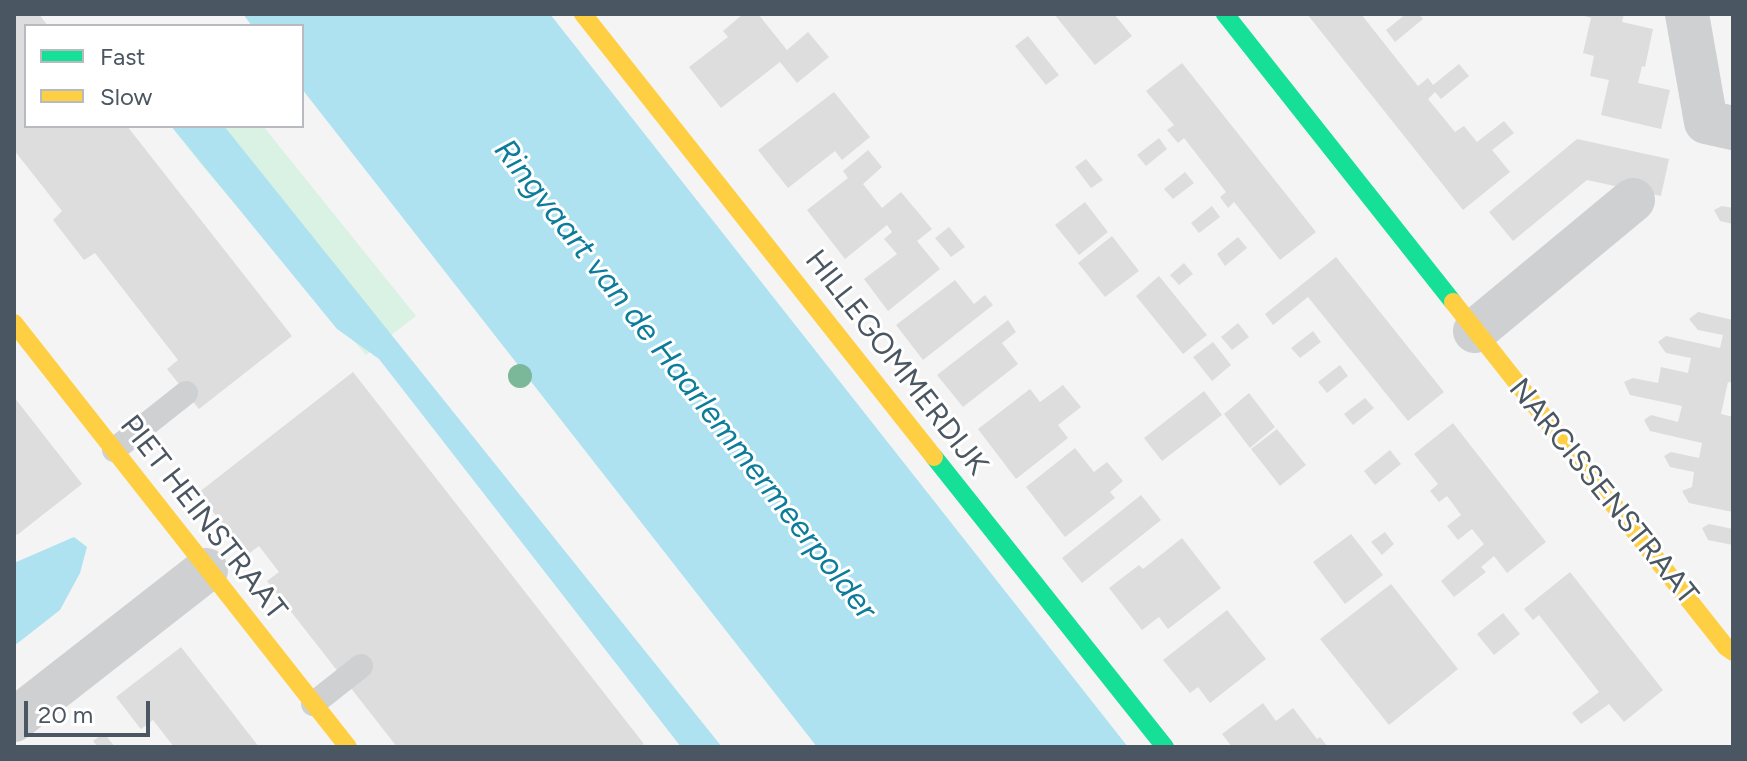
<!DOCTYPE html>
<style>
body{margin:0}
#map{position:relative;width:1747px;height:761px;overflow:hidden;background:#f4f4f4;font-family:Figtree,sans-serif}
canvas{display:block}
.frame{position:absolute;inset:0;border:16px solid #4a5661;pointer-events:none}
.legend{position:absolute;left:24px;top:24px;width:280px;height:104px;box-sizing:border-box;background:#fff;border:2px solid #b7bbc0;margin:0;padding:10px 14px;list-style:none;font-size:24px;color:#4a5661}
.legend li{display:flex;align-items:center;gap:16px;height:40px}
.legend b{width:40px;border:2px solid #b7bbc0}
.scale{position:absolute;left:24px;top:701px;width:126px;height:36px;box-sizing:border-box;border:4px solid #4a5661;border-top:0;padding-left:10px;font-size:24px;line-height:28px;white-space:nowrap;color:#4a5661;-webkit-text-stroke:6px #fff;paint-order:stroke}
</style>
<div id="map">
<canvas width="1747" height="761"></canvas>
<div class="frame"></div>
<ul class="legend">
<li><b style="height:10px;background:#16e098"></b>Fast</li>
<li><b style="height:10px;background:#ffcf43"></b>Slow</li>
</ul>
<div class="scale">20 m</div>
</div>
<script>
const ctx = document.querySelector('canvas').getContext('2d');
ctx.lineJoin = 'round';
function paint(path, color) {
  ctx.fillStyle = color;
  ctx.fill(path, 'evenodd');
}
function strokePath(path, color, width, dash) {
  ctx.strokeStyle = color;
  ctx.lineWidth = width;
  ctx.lineCap = dash ? 'butt' : 'round';
  ctx.setLineDash(dash || []);
  ctx.stroke(path);
}
function drawText(font, color, halo, rows, align = 'center') {
  ctx.font = font + ' Figtree,sans-serif';
  ctx.lineWidth = 6;
  ctx.setLineDash([]);
  ctx.textBaseline = 'middle';
  ctx.strokeStyle = halo;
  ctx.fillStyle = color;
  for (const [text, x, y, turn = 0] of rows) {
    ctx.save();
    ctx.translate(x, y);
    ctx.rotate((+turn || 0) * Math.PI / 180);
    ctx.textAlign = isNaN(turn) ? turn : align;
    if (halo) ctx.strokeText(text, 0, 0);
    ctx.fillText(text, 0, 0);
    ctx.restore();
  }
}
paint(new Path2D(`
 M171,126H263L416,316L366,355L204,168Z`), '#d9f2e3');
paint(new Path2D(`
 M243,14H550L1128,747H817L302,89V26H252Z
 M171,126H224L722,747H681L379,359L337,329Z
 M74,537L87,547L80,573L60,610L14,646V563Z`), '#aee2f0');
paint(new Path2D(`
 M14,14H39L48,26H26V126H127L292,336L199,409L167,369L178,360L95,253L84,260L53,220L62,211L14,150Z
 M743,14H758L787,50L808,32L829,57L797,83L780,62L721,108L689,67L728,37L723,31Z
 M1054,14H1114L1132,36L1095,65Z
 M1307,14H1361L1418,86L1428,78L1433,85L1459,64L1469,76L1441,99L1435,92L1428,99L1455,132L1464,126L1477,142L1504,121L1514,133L1492,150L1510,172L1463,210Z
 M1406,14H1419L1423,19L1395,42L1386,30Z
 M1578,14H1624L1622,22L1653,29L1645,67L1642,66L1638,83L1670,90L1661,129L1601,115L1609,80L1590,76L1594,56L1583,53L1591,18Z
 M1028,36L1059,75L1046,85L1015,46Z
 M1182,63L1316,232L1280,260L1234,202L1228,208L1220,197L1226,192L1184,138L1178,143L1167,130L1174,125L1146,91Z
 M834,92L870,137L842,160L835,151L788,188L758,150Z
 M1159,138L1167,149L1146,166L1137,155Z
 M1577,139L1669,159L1661,196L1587,180L1513,241L1489,212Z
 M868,150L882,167L863,184L882,208L901,192L932,229L917,241L940,269L888,311L864,279L897,254L884,239L892,232L887,225L845,259L807,210L848,178L843,171Z
 M1086,159L1103,180L1091,188L1075,167Z
 M1185,172L1194,183L1173,199L1164,189Z
 M1085,202L1108,232L1079,255L1055,225Z
 M1212,206L1220,217L1199,233L1191,223Z
 M1722,206L1733,208V224L1720,221L1714,210Z
 M949,227L965,247L951,257L935,238Z
 M1112,236L1139,271L1105,297L1078,263Z
 M1238,237L1247,248L1225,266L1217,254Z
 M1336,257L1444,392L1408,421L1308,297L1273,325L1265,314Z
 M1184,263L1193,274L1179,285L1170,275Z
 M1159,276L1207,335L1183,354L1136,296Z
 M955,280L974,304L985,295L993,305L923,360L896,325Z
 M1698,312L1733,320V383L1728,382L1721,414L1733,417V512L1689,503L1682,491L1692,487L1694,472L1670,467L1664,456L1671,452L1699,458L1702,443L1650,431L1644,420L1651,415L1678,422L1682,406L1630,395L1624,382L1633,378L1658,383L1661,367L1688,373L1691,358L1666,353L1658,342L1666,336L1720,348L1723,335L1698,330L1689,319Z
 M1008,320L1016,332L1002,343L1018,364L963,407L937,375Z
 M1238,323L1249,337L1232,350L1221,337Z
 M1313,331L1321,342L1300,358L1291,348Z
 M1213,342L1231,365L1212,381L1193,357Z
 M1340,365L1348,376L1327,393L1318,382Z
 M353,372L644,744L639,747H397L267,581L279,572L259,546L247,555L198,493Z
 M1063,385L1081,407L1058,425L1068,438L1016,479L978,429L1030,389L1040,402Z
 M1204,391L1222,415L1162,461L1144,438Z
 M1249,393L1275,427L1250,448L1224,414Z
 M14,397L82,484L17,535L14,531Z
 M1365,398L1374,408L1353,425L1344,414Z
 M1453,423L1546,542L1507,573L1494,556L1481,567L1486,572L1454,597L1441,581L1484,544L1472,529L1458,540L1447,526L1461,515L1447,496L1439,502L1430,491L1438,484L1414,454Z
 M1277,429L1306,465L1280,486L1251,449Z
 M1075,448L1094,472L1107,462L1123,481L1110,492L1115,498L1065,537L1026,487Z
 M1390,450L1401,464L1375,485L1364,471Z
 M1141,495L1161,520L1082,583L1062,558Z
 M1709,524L1733,529V545L1708,540L1702,528Z
 M1385,532L1394,544L1382,555L1371,542Z
 M1351,534L1383,575L1345,604L1313,562Z
 M1182,538L1221,588L1168,629L1159,617L1142,630L1109,588L1139,565L1143,569Z
 M1570,572L1663,690L1624,722L1609,704L1581,724L1572,713L1599,692L1539,615L1533,620L1524,609Z
 M1391,584L1458,669L1389,725L1320,639Z
 M1227,610L1266,659L1210,703L1198,687L1190,693L1163,660Z
 M1503,613L1520,634L1494,655L1477,634Z
 M181,647L228,707L259,747H174L153,720L141,729L140,728L116,697Z
 M1263,703L1276,721L1293,708L1317,739L1320,737L1328,747H1232L1222,734Z
 M104,733L115,747H98L93,741Z`), '#ddddde');
strokePath(new Path2D(`
 M114,450L186,393
 M313,704L361,666`), '#ced0d2', 24);
strokePath(new Path2D(`
 M1687,14L1706,122L1733,128
 M1475,331L1633,200
 M14,720L206,570`), '#ced0d2', 44);
strokePath(new Path2D(`
 M1225,14L1453,302
 M934,457L1165,747`), '#16e098', 18);
strokePath(new Path2D(`
 M583,14L934,457
 M1453,302L1726,647L1733,652
 M14,323L348,747`), '#ffcf43', 18);
ctx.fillStyle = '#7ab899';
for (const [x, y] of [
 [520,376]
]) {
  ctx.beginPath();
  ctx.arc(x, y, 12, 0, 2 * Math.PI);
  ctx.fill();
}
drawText('30px', '#4a5661', '#fff', [
 ["HILLEGOMMERDIJK",896,363,52],
 ["NARCISSENSTRAAT",1603,492,51],
 ["PIET HEINSTRAAT",203,518,52]
]);
drawText('italic 32px', '#0c7c9b', '#fff', [
 ["Ringvaart van de Haarlemmermeerpolder",685,380,52]
]);
</script>
